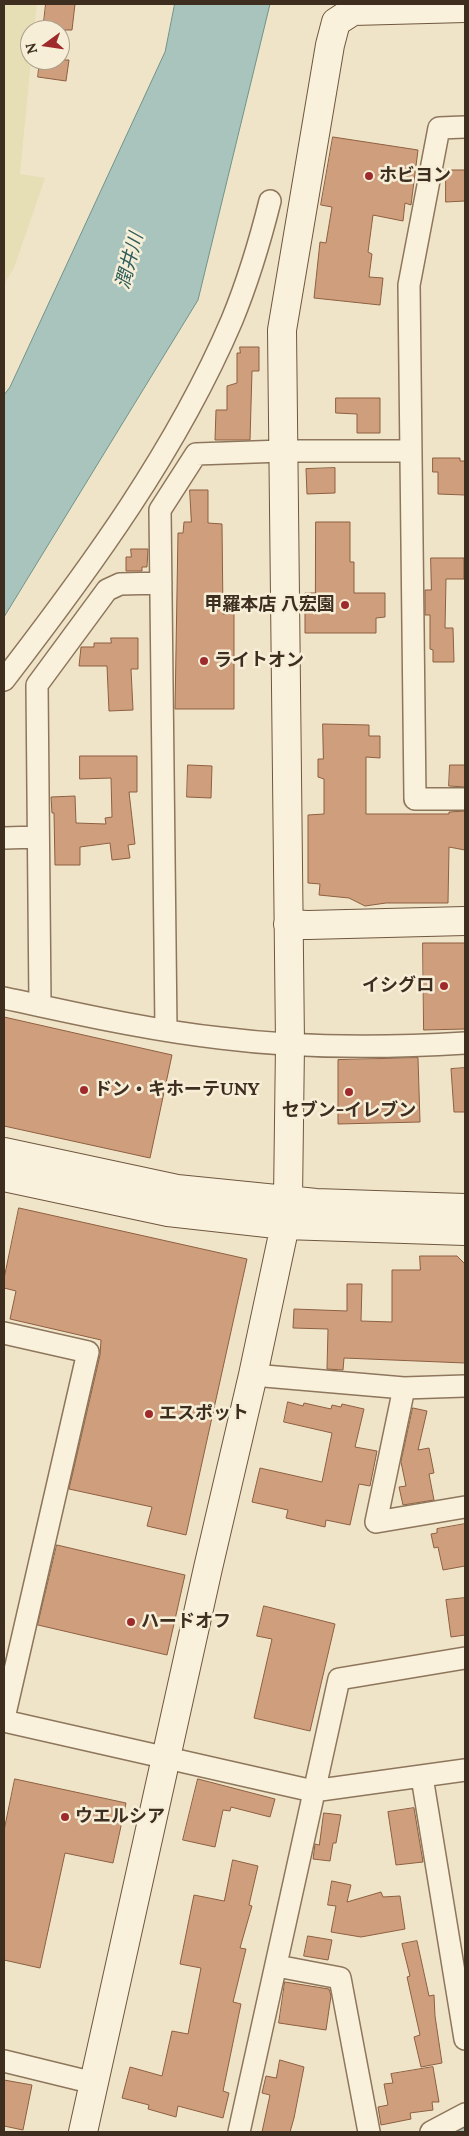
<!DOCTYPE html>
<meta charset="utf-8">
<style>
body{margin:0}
#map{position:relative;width:469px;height:2136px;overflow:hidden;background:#f0e4c8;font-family:Lora,serif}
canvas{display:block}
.frame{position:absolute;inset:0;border:5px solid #3d2e20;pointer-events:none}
.north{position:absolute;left:20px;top:20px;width:50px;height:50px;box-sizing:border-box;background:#f7eed8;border:1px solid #ada18e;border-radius:50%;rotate:256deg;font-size:14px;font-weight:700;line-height:20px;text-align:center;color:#3d2e20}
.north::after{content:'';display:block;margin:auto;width:18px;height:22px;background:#9e2a2b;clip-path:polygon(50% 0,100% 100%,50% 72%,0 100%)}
</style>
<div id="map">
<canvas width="469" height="2136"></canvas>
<div class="frame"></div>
<div class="north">N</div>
</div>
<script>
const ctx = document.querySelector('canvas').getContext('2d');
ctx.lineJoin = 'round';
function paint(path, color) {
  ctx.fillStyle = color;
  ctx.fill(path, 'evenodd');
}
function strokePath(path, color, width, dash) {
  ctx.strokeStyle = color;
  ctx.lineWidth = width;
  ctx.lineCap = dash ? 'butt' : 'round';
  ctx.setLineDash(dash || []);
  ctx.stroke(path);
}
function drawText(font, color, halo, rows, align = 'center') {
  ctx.font = font + ' Lora,"Noto Sans JP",serif';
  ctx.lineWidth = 5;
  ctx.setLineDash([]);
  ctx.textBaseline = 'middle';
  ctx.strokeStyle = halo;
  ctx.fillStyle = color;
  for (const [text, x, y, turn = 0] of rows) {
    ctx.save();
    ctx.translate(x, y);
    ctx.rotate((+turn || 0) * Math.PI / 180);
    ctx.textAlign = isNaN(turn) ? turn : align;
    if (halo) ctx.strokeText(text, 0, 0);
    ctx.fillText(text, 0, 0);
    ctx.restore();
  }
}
paint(new Path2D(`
 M4,4H37L34,30H30L31,60L20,174L45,178L14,268L4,284Z`), '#e6deb5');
const water = new Path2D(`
 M175,4H270L198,300L4,617V395L10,387L165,52Z`);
paint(water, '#a9c4bc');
strokePath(water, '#6f938a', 1);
strokePath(new Path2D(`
 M457,2132L465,2128`), '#a9c4bc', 32);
const building = new Path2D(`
 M46,4H75L72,30H43Z
 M40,60H69L66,81L38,77Z
 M333,137L418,150L411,205L405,203L403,221L373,215L368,252L372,254L369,277L383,278L380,305L314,298L320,242L326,243L332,207L321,205Z
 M446,170H465V201L446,202Z
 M240,347H259V371H252L250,440H215L216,410H227V386L237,383V353H240Z
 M336,398H380V433H357V414L336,413Z
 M433,458H460V461H465V495L438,494V472H433Z
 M335,468V493L307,494L306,469Z
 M190,490H208V523L222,524L223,614H234V709H175L178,533H183L184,522H191Z
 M316,522H350V562H354V593H385V617L376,618V633H305V593H315Z
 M131,549H148L147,567H142V571H126V557H131Z
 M431,558H464V579H446L445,628H453L454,662H433V650L430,649V615H425V590H431Z
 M111,638H138V669H131L133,710L109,711L107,666H79L81,647H94V643H111Z
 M323,724L369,725V736H380V758L366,757V814H449V812L465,811V850L449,847L448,903H386L365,906L349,898L319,895L320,884L308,883V815L324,814V779L318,777V759H323Z
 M80,756H137V792H129L135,844L128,845L130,858L112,860L110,843L80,847V865H55L54,813H52L51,797L75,796L76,823L106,824L105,818L112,817L111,778L80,779Z
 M188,765L212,766L211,798L187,797Z
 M450,765H465V787L449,786Z
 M423,943H465V1029L424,1030Z
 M4,1017L172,1055L150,1158L4,1126Z
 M418,1058L420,1122L338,1124V1060Z
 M465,1068V1112H454L451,1069Z
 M19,1208L247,1259L186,1535L147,1526L152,1507L69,1489L100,1355L101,1340L10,1319L16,1291L4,1288V1279Z
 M420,1256H457L465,1264V1363L344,1358L343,1370L327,1369L328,1329L293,1328L294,1309L347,1311V1284H362L361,1321L392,1322V1270H420Z
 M288,1402L303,1406L304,1403L331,1409L332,1405L341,1407L342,1404L364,1409L355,1447L377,1451L370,1486L359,1484L350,1525L326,1520L325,1527L286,1518L288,1510L252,1502L260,1468L322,1482L332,1433L284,1422Z
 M413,1408L427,1411L418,1450L429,1448L434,1473L429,1474L434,1500L403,1505L399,1487L406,1486L401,1462Z
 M465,1524V1566L443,1570L438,1547L434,1548L431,1534L437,1533V1529Z
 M57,1545L185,1575L167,1655L38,1625Z
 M465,1598V1635L451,1637L446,1600Z
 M264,1606L335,1624L310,1731L254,1718L272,1639L257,1636Z
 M15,1779L126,1803L113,1863L65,1853L40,1968L4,1960V1831Z
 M198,1779L275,1799L270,1817L231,1807L230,1811L223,1810L215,1847L183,1840Z
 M414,1808L423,1862L396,1865L388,1812Z
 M324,1813L341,1815L336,1843H333L330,1861L313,1859L315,1844L319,1845Z
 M233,1860L258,1866L249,1905L252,1906L240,1948L246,1949L233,2002L241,2004L223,2091L229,2093L223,2118L178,2106L176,2117L148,2109L149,2105L122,2098L130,2067L162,2076L172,2031L188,2034L201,1968L180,1964L194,1895L224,1901Z
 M332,1881L351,1885L347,1902L381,1892L383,1897L400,1896L405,1929L361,1937L331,1932L336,1906L328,1905Z
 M308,1936L332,1940L328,1960L304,1956Z
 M417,1941L429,1996L434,1995L435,2016L442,2063L421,2067L414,2037L420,2035L407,1977L410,1976L402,1944Z
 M285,1982L329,1989L331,1996L326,2030L279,2023Z
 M280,2060L304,2067L294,2118L290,2132H262L270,2095L262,2093L266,2076L276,2078Z
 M433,2067L439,2102H432L433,2110L410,2113L411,2119L381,2125L378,2107L388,2105L384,2084L393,2083L391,2074Z
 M4,2080L32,2085L23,2130L4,2126Z`);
paint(building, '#cf9f7d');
strokePath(building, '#8d5f41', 1);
const street = new Path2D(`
 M465,127L439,128L409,285L415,799H465
 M4,680C91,567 176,451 232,320C248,281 260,241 270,201
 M4,838L38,837
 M4,998C75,1013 147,1030 220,1038C299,1048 385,1048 465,1043
 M40,1005L37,685L107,590L120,584L161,583
 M166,1030L160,510L196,454L283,451H410
 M4,1333L88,1352L4,1718
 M253,1375L404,1388L465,1386
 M404,1388L376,1522L465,1507
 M4,1721L313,1791L465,1770
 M422,1777L465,2039
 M277,1966L340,1978L369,2132
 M4,2061L94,2083
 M239,2132L339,1679L465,1658
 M431,2132L465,2114`);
const secondary = new Path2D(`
 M288,924L308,925L465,921
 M4,1152L177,1189L316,1203L465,1208
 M4,1177L168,1212L285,1225L465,1231
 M83,2132L208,1568L253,1375L285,1225L288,1199L290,1044L282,330L330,45L336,22L353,11L465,8`);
strokePath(street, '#8d765c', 24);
strokePath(secondary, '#6f573f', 30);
strokePath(street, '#faf1dc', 21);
strokePath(secondary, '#faf1dc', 28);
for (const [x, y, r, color] of [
 [369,176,5,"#9e2a2b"],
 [345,605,5,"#9e2a2b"],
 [204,661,5,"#9e2a2b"],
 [444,986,5,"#9e2a2b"],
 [84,1090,5,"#9e2a2b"],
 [349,1092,5,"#9e2a2b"],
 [149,1414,5,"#9e2a2b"],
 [131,1622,5,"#9e2a2b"],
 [65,1817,5,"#9e2a2b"]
]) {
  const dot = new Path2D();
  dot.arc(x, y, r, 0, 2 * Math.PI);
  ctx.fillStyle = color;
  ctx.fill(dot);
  strokePath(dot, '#f7eed8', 2);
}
drawText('bold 18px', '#3d2e20', '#f7eed8', [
 ["ホビヨン",379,176],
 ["甲羅本店 八宏園",335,605,"right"],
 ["ライトオン",214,661],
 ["イシグロ",434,986,"right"],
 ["ドン・キホーテUNY",94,1090],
 ["セブン-イレブン",349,1111,"center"],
 ["エスポット",159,1414],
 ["ハードオフ",141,1622],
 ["ウエルシア",75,1817]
], 'left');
drawText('italic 19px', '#2f5d5a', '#f7eed8', [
 ["潤井川",130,261,-75]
]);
</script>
